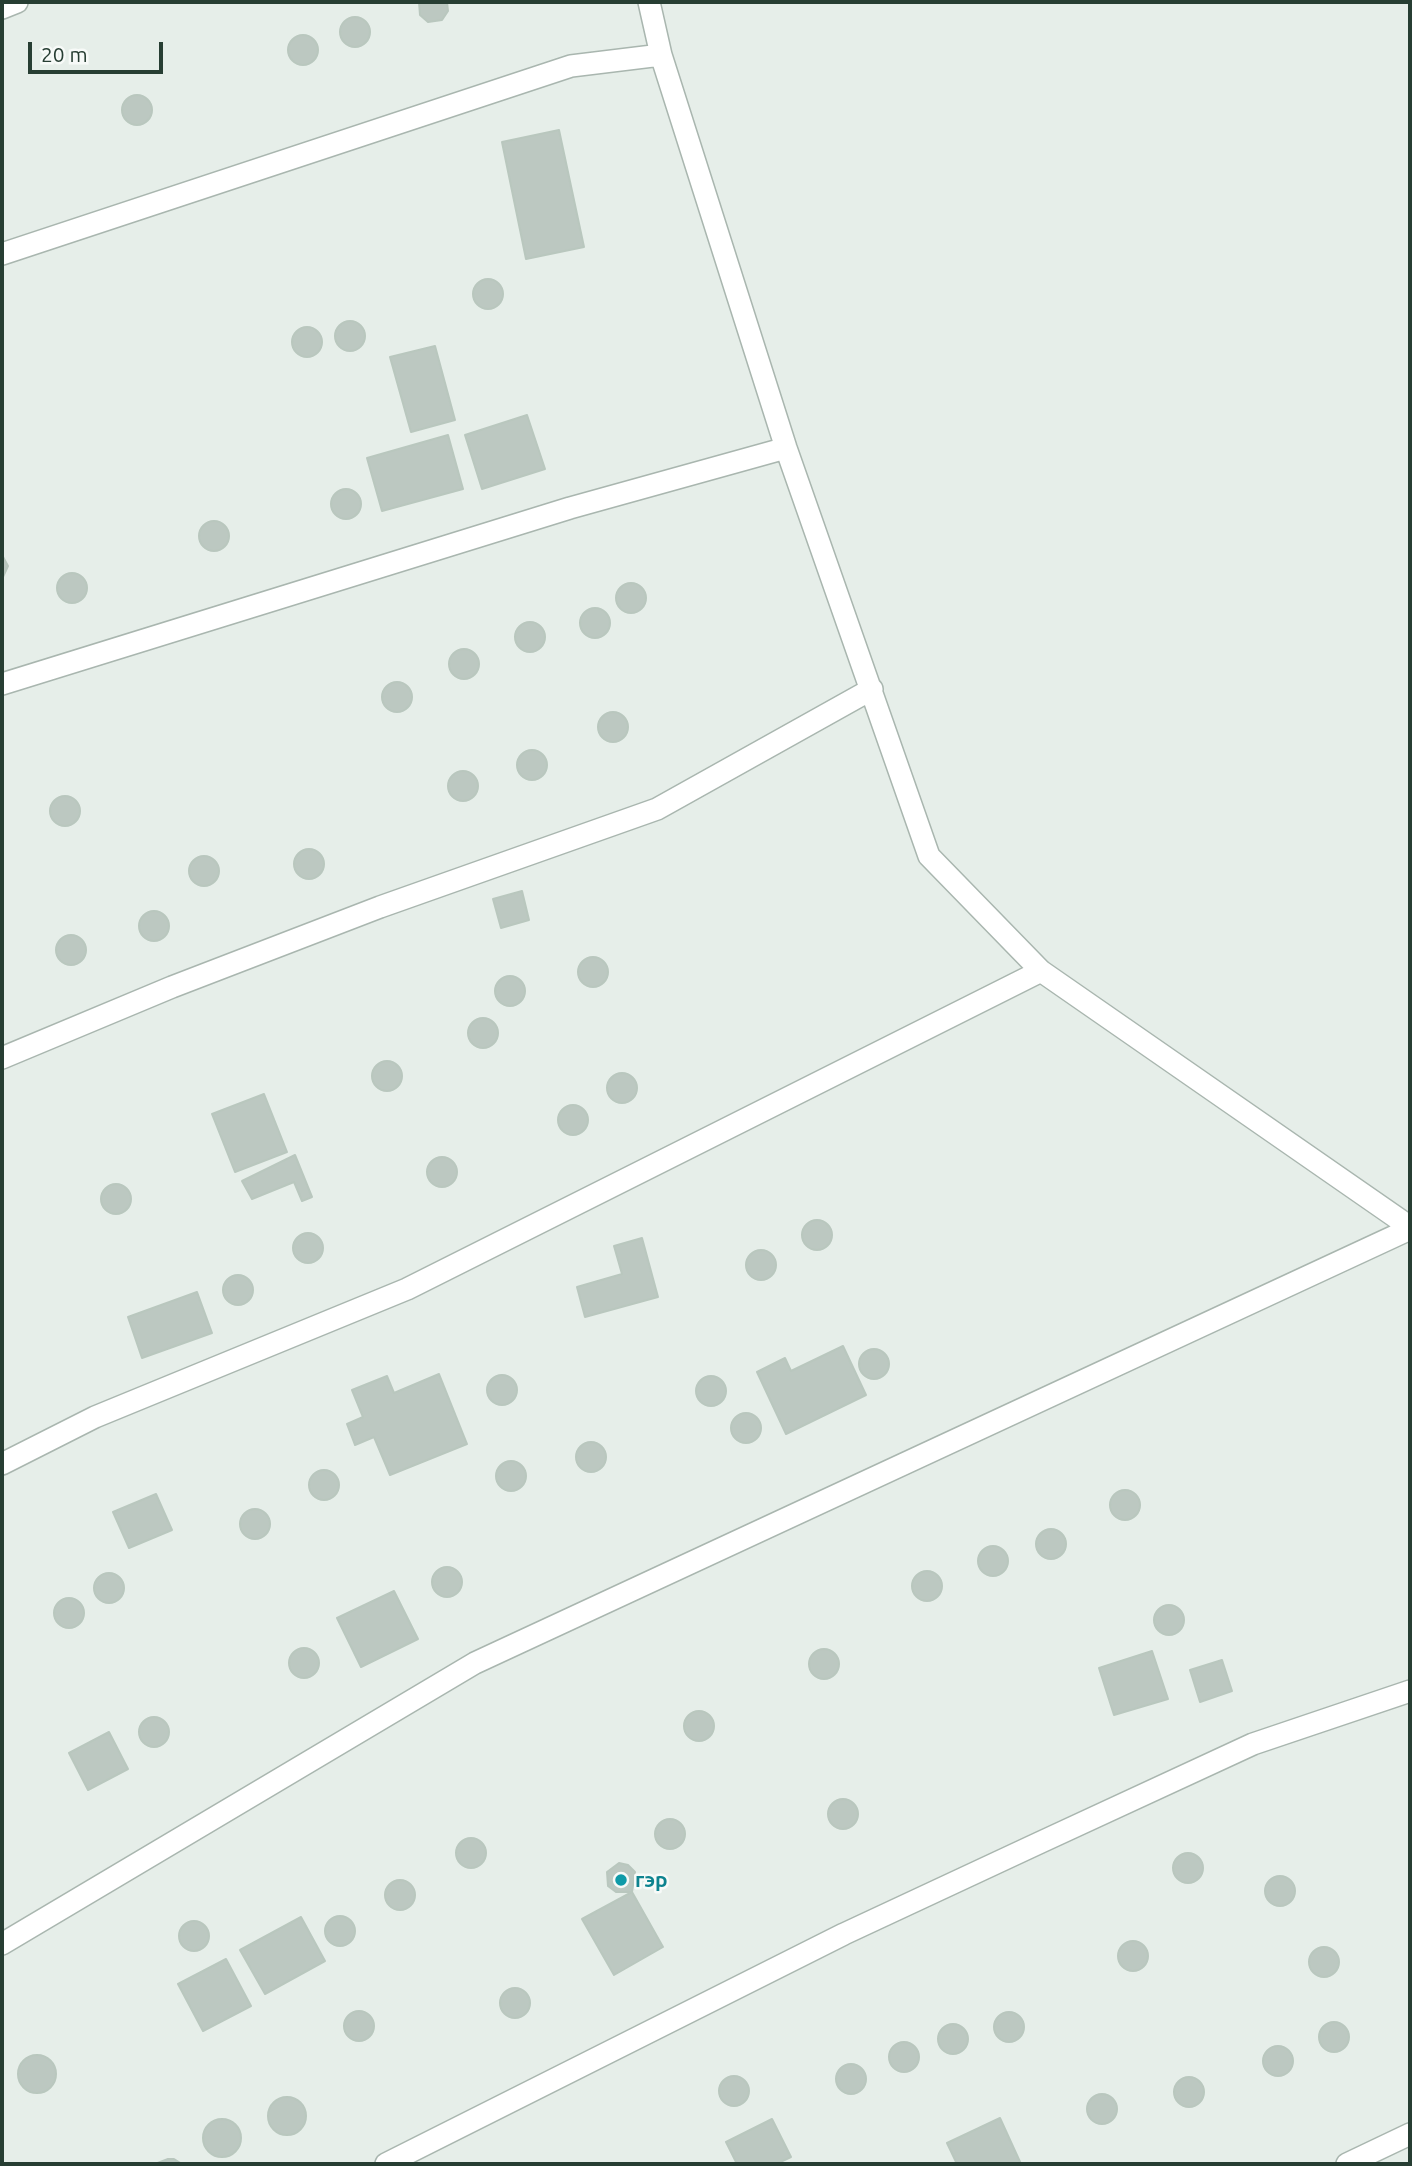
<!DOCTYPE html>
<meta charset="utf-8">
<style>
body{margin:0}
#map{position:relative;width:1412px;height:2166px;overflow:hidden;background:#e6eee9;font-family:Ubuntu,sans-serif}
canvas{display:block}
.frame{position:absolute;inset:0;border:4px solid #273e33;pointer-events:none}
.scale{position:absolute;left:28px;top:42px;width:135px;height:32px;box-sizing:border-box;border:4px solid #273e33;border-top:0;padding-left:9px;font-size:21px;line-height:24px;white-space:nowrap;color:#273e33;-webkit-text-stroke:5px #f7faf8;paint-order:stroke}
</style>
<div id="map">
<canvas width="1412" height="2166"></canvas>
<div class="frame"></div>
<div class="scale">20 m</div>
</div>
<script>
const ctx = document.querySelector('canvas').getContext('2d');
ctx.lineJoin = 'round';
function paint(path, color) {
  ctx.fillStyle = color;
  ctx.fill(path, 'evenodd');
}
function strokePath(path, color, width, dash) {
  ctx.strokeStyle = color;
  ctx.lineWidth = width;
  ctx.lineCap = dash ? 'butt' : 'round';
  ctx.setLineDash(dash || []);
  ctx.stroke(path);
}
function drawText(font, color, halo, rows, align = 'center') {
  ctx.font = font + ' Ubuntu,sans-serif';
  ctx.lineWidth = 5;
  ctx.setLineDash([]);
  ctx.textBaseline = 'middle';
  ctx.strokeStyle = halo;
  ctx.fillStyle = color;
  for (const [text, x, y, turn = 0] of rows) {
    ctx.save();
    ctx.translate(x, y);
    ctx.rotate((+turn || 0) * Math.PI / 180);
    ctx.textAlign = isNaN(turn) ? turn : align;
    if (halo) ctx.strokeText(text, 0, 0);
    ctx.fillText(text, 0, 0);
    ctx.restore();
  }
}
const building = new Path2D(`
 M419,2H447L448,11L442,20L428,22L420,15Z
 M340 32a15 15 0 1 1 30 0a15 15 0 1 1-30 0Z
 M288 50a15 15 0 1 1 30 0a15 15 0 1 1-30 0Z
 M122 110a15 15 0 1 1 30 0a15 15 0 1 1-30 0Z
 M559,130L584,247L526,259L502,142Z
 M473 294a15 15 0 1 1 30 0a15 15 0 1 1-30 0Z
 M335 336a15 15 0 1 1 30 0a15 15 0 1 1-30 0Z
 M292 342a15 15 0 1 1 30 0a15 15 0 1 1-30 0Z
 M435,346L455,420L411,432L390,357Z
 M527,415L545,469L482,489L465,435Z
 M448,435L463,489L382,511L367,458Z
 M331 504a15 15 0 1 1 30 0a15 15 0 1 1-30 0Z
 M199 536a15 15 0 1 1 30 0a15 15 0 1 1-30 0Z
 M2,555L8,566L2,579Z
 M57 588a15 15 0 1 1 30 0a15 15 0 1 1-30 0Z
 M616 598a15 15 0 1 1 30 0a15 15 0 1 1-30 0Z
 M580 623a15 15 0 1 1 30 0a15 15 0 1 1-30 0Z
 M515 637a15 15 0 1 1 30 0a15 15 0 1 1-30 0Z
 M449 664a15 15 0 1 1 30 0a15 15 0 1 1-30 0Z
 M382 697a15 15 0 1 1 30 0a15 15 0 1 1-30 0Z
 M598 727a15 15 0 1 1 30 0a15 15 0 1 1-30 0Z
 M517 765a15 15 0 1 1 30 0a15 15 0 1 1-30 0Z
 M448 786a15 15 0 1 1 30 0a15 15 0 1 1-30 0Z
 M50 811a15 15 0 1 1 30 0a15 15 0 1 1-30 0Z
 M294 864a15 15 0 1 1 30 0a15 15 0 1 1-30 0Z
 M189 871a15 15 0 1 1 30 0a15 15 0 1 1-30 0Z
 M522,891L529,920L501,928L493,899Z
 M139 926a15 15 0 1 1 30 0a15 15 0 1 1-30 0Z
 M56 950a15 15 0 1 1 30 0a15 15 0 1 1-30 0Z
 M578 972a15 15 0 1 1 30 0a15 15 0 1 1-30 0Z
 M495 991a15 15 0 1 1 30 0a15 15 0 1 1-30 0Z
 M468 1033a15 15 0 1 1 30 0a15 15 0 1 1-30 0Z
 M372 1076a15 15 0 1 1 30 0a15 15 0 1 1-30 0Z
 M607 1088a15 15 0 1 1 30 0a15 15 0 1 1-30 0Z
 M264,1094L287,1152L235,1172L212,1114Z
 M558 1120a15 15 0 1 1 30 0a15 15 0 1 1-30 0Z
 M295,1155L312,1197L302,1201L294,1182L252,1199L242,1181Z
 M427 1172a15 15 0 1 1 30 0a15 15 0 1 1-30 0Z
 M101 1199a15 15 0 1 1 30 0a15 15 0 1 1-30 0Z
 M802 1235a15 15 0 1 1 30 0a15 15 0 1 1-30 0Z
 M293 1248a15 15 0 1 1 30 0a15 15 0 1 1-30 0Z
 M642,1238L658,1297L585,1317L577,1287L622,1274L614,1246Z
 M746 1265a15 15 0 1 1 30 0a15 15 0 1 1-30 0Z
 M223 1290a15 15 0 1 1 30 0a15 15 0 1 1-30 0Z
 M197,1292L212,1333L142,1358L128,1317Z
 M843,1346L866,1395L786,1434L757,1372L785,1358L791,1371Z
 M859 1364a15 15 0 1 1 30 0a15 15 0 1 1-30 0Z
 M439,1374L467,1444L390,1475L374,1437L355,1445L347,1424L363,1417L352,1390L387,1376L394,1393Z
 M487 1390a15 15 0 1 1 30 0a15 15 0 1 1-30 0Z
 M696 1391a15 15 0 1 1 30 0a15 15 0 1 1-30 0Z
 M731 1428a15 15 0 1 1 30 0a15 15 0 1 1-30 0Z
 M576 1457a15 15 0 1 1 30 0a15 15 0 1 1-30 0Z
 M496 1476a15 15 0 1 1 30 0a15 15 0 1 1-30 0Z
 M309 1485a15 15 0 1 1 30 0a15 15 0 1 1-30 0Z
 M1110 1505a15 15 0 1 1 30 0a15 15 0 1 1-30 0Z
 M156,1494L172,1530L129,1548L113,1512Z
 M240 1524a15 15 0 1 1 30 0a15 15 0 1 1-30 0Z
 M1036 1544a15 15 0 1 1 30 0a15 15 0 1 1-30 0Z
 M978 1561a15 15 0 1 1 30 0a15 15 0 1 1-30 0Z
 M432 1582a15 15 0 1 1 30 0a15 15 0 1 1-30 0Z
 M912 1586a15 15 0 1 1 30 0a15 15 0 1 1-30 0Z
 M94 1588a15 15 0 1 1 30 0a15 15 0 1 1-30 0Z
 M394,1591L418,1639L361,1667L337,1618Z
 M54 1613a15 15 0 1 1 30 0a15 15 0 1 1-30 0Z
 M1154 1620a15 15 0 1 1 30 0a15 15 0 1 1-30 0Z
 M289 1663a15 15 0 1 1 30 0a15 15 0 1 1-30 0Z
 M809 1664a15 15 0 1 1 30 0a15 15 0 1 1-30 0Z
 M1152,1651L1168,1699L1114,1715L1099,1668Z
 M1222,1660L1232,1691L1200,1702L1190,1670Z
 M684 1726a15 15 0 1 1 30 0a15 15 0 1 1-30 0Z
 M139 1732a15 15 0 1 1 30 0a15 15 0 1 1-30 0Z
 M109,1732L128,1769L88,1790L69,1753Z
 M828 1814a15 15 0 1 1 30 0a15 15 0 1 1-30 0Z
 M655 1834a15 15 0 1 1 30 0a15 15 0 1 1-30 0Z
 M456 1853a15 15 0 1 1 30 0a15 15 0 1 1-30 0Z
 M1173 1868a15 15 0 1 1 30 0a15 15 0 1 1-30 0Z
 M619,1863L628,1865L635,1872L632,1892H616L608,1886L607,1872Z
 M1265 1891a15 15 0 1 1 30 0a15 15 0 1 1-30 0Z
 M385 1895a15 15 0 1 1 30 0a15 15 0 1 1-30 0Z
 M632,1892L663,1947L614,1975L582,1919Z
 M325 1931a15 15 0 1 1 30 0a15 15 0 1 1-30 0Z
 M301,1917L325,1961L265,1994L240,1950Z
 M179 1936a15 15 0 1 1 30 0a15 15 0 1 1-30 0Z
 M1118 1956a15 15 0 1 1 30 0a15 15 0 1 1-30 0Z
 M1309 1962a15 15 0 1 1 30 0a15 15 0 1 1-30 0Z
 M226,1959L251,2006L203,2031L178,1984Z
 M500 2003a15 15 0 1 1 30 0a15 15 0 1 1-30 0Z
 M344 2026a15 15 0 1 1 30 0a15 15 0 1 1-30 0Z
 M994 2027a15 15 0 1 1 30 0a15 15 0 1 1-30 0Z
 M1319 2037a15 15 0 1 1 30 0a15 15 0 1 1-30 0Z
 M938 2039a15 15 0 1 1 30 0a15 15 0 1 1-30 0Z
 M889 2057a15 15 0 1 1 30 0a15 15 0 1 1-30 0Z
 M1263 2061a15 15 0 1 1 30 0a15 15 0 1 1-30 0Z
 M18 2074a19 19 0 1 1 38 0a19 19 0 1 1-38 0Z
 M836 2079a15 15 0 1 1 30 0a15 15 0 1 1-30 0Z
 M719 2091a15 15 0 1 1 30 0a15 15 0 1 1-30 0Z
 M1174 2092a15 15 0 1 1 30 0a15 15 0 1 1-30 0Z
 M1087 2109a15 15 0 1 1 30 0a15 15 0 1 1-30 0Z
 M268 2116a19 19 0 1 1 38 0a19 19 0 1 1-38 0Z
 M1000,2118L1021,2164H957L947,2143Z
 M203 2138a19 19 0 1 1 38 0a19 19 0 1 1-38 0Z
 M772,2119L791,2157L776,2164H737L726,2142Z
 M168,2159H174L182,2164H155Z`);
paint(building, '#bcc8c1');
strokePath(building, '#b9c7be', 2);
const minor = new Path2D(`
 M649,2L661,55L786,448L929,856L1041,971L1410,1227
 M2,8L17,2
 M2,254L571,66L661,55
 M2,684L570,508L786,448
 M2,1058L172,987L380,907L657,809L872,689
 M2,1464L95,1417L407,1289L1041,971
 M2,1944L475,1663L1410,1229
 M386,2164L844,1934L1039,1843L1253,1744L1410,1691
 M1347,2164L1410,2134`);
strokePath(minor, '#a9b6af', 24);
strokePath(minor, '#fff', 21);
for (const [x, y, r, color] of [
 [621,1880,7,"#0f9aa8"]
]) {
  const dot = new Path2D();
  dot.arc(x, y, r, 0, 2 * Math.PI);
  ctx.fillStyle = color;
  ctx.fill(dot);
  strokePath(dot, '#f7faf8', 2.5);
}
drawText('bold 21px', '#0d838f', '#f7faf8', [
 ["гэр",635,1880]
], 'left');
</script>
